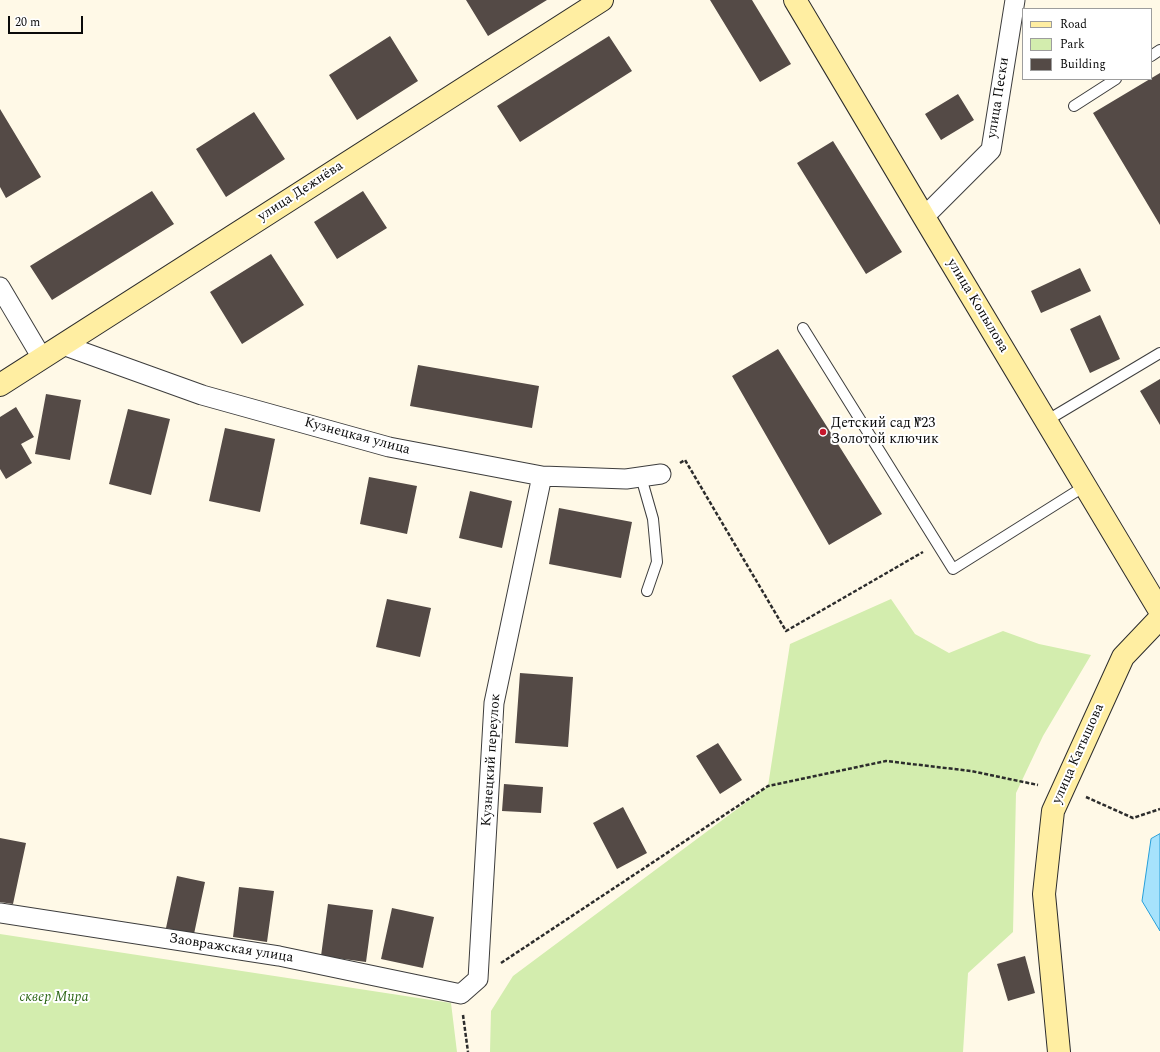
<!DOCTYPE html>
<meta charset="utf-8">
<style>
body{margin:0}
#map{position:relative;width:1160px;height:1052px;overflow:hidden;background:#fff9e7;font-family:Spectral,serif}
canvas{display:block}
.legend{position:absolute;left:1022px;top:8px;width:130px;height:72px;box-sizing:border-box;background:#fff;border:1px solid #9d9d9d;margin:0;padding:5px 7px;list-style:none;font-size:12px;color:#0a0a0a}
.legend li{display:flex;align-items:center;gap:8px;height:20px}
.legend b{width:20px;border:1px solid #9d9d9d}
.scale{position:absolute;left:8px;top:16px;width:75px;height:18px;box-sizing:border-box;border:2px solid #0a0a0a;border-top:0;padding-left:5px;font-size:12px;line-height:14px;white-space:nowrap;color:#0a0a0a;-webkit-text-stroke:3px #fff;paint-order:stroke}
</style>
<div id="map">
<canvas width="1160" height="1052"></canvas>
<ul class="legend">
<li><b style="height:5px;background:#ffeea2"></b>Road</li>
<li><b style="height:11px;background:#d3edae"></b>Park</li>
<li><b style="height:11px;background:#544a46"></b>Building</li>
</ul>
<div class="scale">20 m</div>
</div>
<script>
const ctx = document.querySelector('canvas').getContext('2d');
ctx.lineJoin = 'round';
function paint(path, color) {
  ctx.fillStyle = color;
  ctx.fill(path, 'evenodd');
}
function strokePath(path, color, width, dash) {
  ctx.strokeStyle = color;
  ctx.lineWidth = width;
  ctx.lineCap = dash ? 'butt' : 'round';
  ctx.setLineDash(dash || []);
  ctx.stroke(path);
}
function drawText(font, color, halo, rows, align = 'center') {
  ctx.font = font + ' Spectral,serif';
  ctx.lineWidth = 4;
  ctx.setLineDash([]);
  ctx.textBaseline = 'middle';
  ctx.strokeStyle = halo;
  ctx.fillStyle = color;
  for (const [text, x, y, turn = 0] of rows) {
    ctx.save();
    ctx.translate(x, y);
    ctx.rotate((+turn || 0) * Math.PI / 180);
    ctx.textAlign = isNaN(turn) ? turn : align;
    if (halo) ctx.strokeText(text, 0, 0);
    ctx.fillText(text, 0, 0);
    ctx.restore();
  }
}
paint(new Path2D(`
 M891,599L915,634L949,653L1003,631L1039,644L1091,655L1043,736L1016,793L1013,932L968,973L963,1052H490L491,1011L513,976L768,786L790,644Z
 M0,934L451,1003L457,1052H0Z`), '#d3edae');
const water = new Path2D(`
 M1160,834V931L1142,901L1151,839Z`);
paint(water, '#a6e2fc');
strokePath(water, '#269fda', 1);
paint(new Path2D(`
 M466,0H547L488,36Z
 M710,0H752L791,64L760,82Z
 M390,36L418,81L357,120L329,75Z
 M609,36L632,71L520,142L497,106Z
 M1160,73V225L1093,113Z
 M958,94L974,120L941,140L925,114Z
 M0,109L41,177L6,198L0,187Z
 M254,112L285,159L226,197L196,149Z
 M833,141L902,252L866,274L797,163Z
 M152,191L174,224L52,300L30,266Z
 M363,191L387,228L337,259L314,222Z
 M271,254L304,305L242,344L210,292Z
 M1080,268L1091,291L1041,313L1031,291Z
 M1100,315L1120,359L1090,373L1070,329Z
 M778,349L882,514L829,545L732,376Z
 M418,365L539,386L532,428L410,406Z
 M1160,379V425L1140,391Z
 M46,394L81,400L70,460L35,454Z
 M16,407L34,437L21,444L32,463L6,479L0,469V417Z
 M128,409L170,419L151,495L109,484Z
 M225,428L275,439L260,512L209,501Z
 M369,477L417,486L407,534L360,524Z
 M470,491L512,501L502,548L459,538Z
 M559,508L632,522L621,578L549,564Z
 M387,599L431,608L420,657L376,647Z
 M520,673L573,677L568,747L515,743Z
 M718,743L742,780L720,794L696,756Z
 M504,784L543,787L541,813L502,811Z
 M623,807L647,853L617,869L593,823Z
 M0,838L26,843L13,904L0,902Z
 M177,876L205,882L194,934L166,928Z
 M239,887L274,891L267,942L233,937Z
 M328,904L373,910L366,962L321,956Z
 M392,908L434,917L423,968L381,959Z
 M1025,956L1035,993L1008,1001L997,964Z`), '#544a46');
const lane = new Path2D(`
 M1151,56L1160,50
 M1074,106L1116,79
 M803,328L953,569L1085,486
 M1046,421L1160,353
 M641,477L653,519L657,562L647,591`);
const street = new Path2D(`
 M924,217L991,150L1015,0
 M0,287L42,358
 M63,345L202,395L389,447L542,476L626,479L661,474
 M0,913L279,956L461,994L478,979L494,703L542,476`);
const secondary = new Path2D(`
 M795,0L924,217L1160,611
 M0,385L602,0
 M1059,1052L1044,894L1053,811L1123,657L1160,618`);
strokePath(lane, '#3d3d3d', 12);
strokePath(street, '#3d3d3d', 21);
strokePath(secondary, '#2c2c2c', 24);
strokePath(new Path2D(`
 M680,463L685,460L786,631L923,552
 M1086,797L1133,818L1160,809
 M501,963L768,786L886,761L971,771L1038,785
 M463,1015L468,1052`), '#2c2c2c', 2.5, [4, 2]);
strokePath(lane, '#fff', 10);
strokePath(street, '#fff', 19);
strokePath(secondary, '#ffeea2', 22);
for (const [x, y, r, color] of [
 [823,432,4,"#c6172c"]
]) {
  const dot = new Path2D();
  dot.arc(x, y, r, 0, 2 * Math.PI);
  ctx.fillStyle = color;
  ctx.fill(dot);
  strokePath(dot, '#fff', 1.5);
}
drawText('14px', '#0a0a0a', '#fff', [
 ["улица Пески",999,98,-81],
 ["улица Дежнёва",301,192,-33],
 ["улица Копылова",977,306,59],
 ["Кузнецкая улица",357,437,15],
 ["улица Катышова",1079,754,-66],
 ["Кузнецкий переулок",492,760,-86],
 ["Заовражская улица",231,949,9]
]);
drawText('14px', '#0a0a0a', '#fff', [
 ["Детский сад №23",831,424],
 ["Золотой ключик",831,440]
], 'left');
drawText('italic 14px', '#2c6616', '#fff', [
 ["сквер Мира",54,998]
]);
</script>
